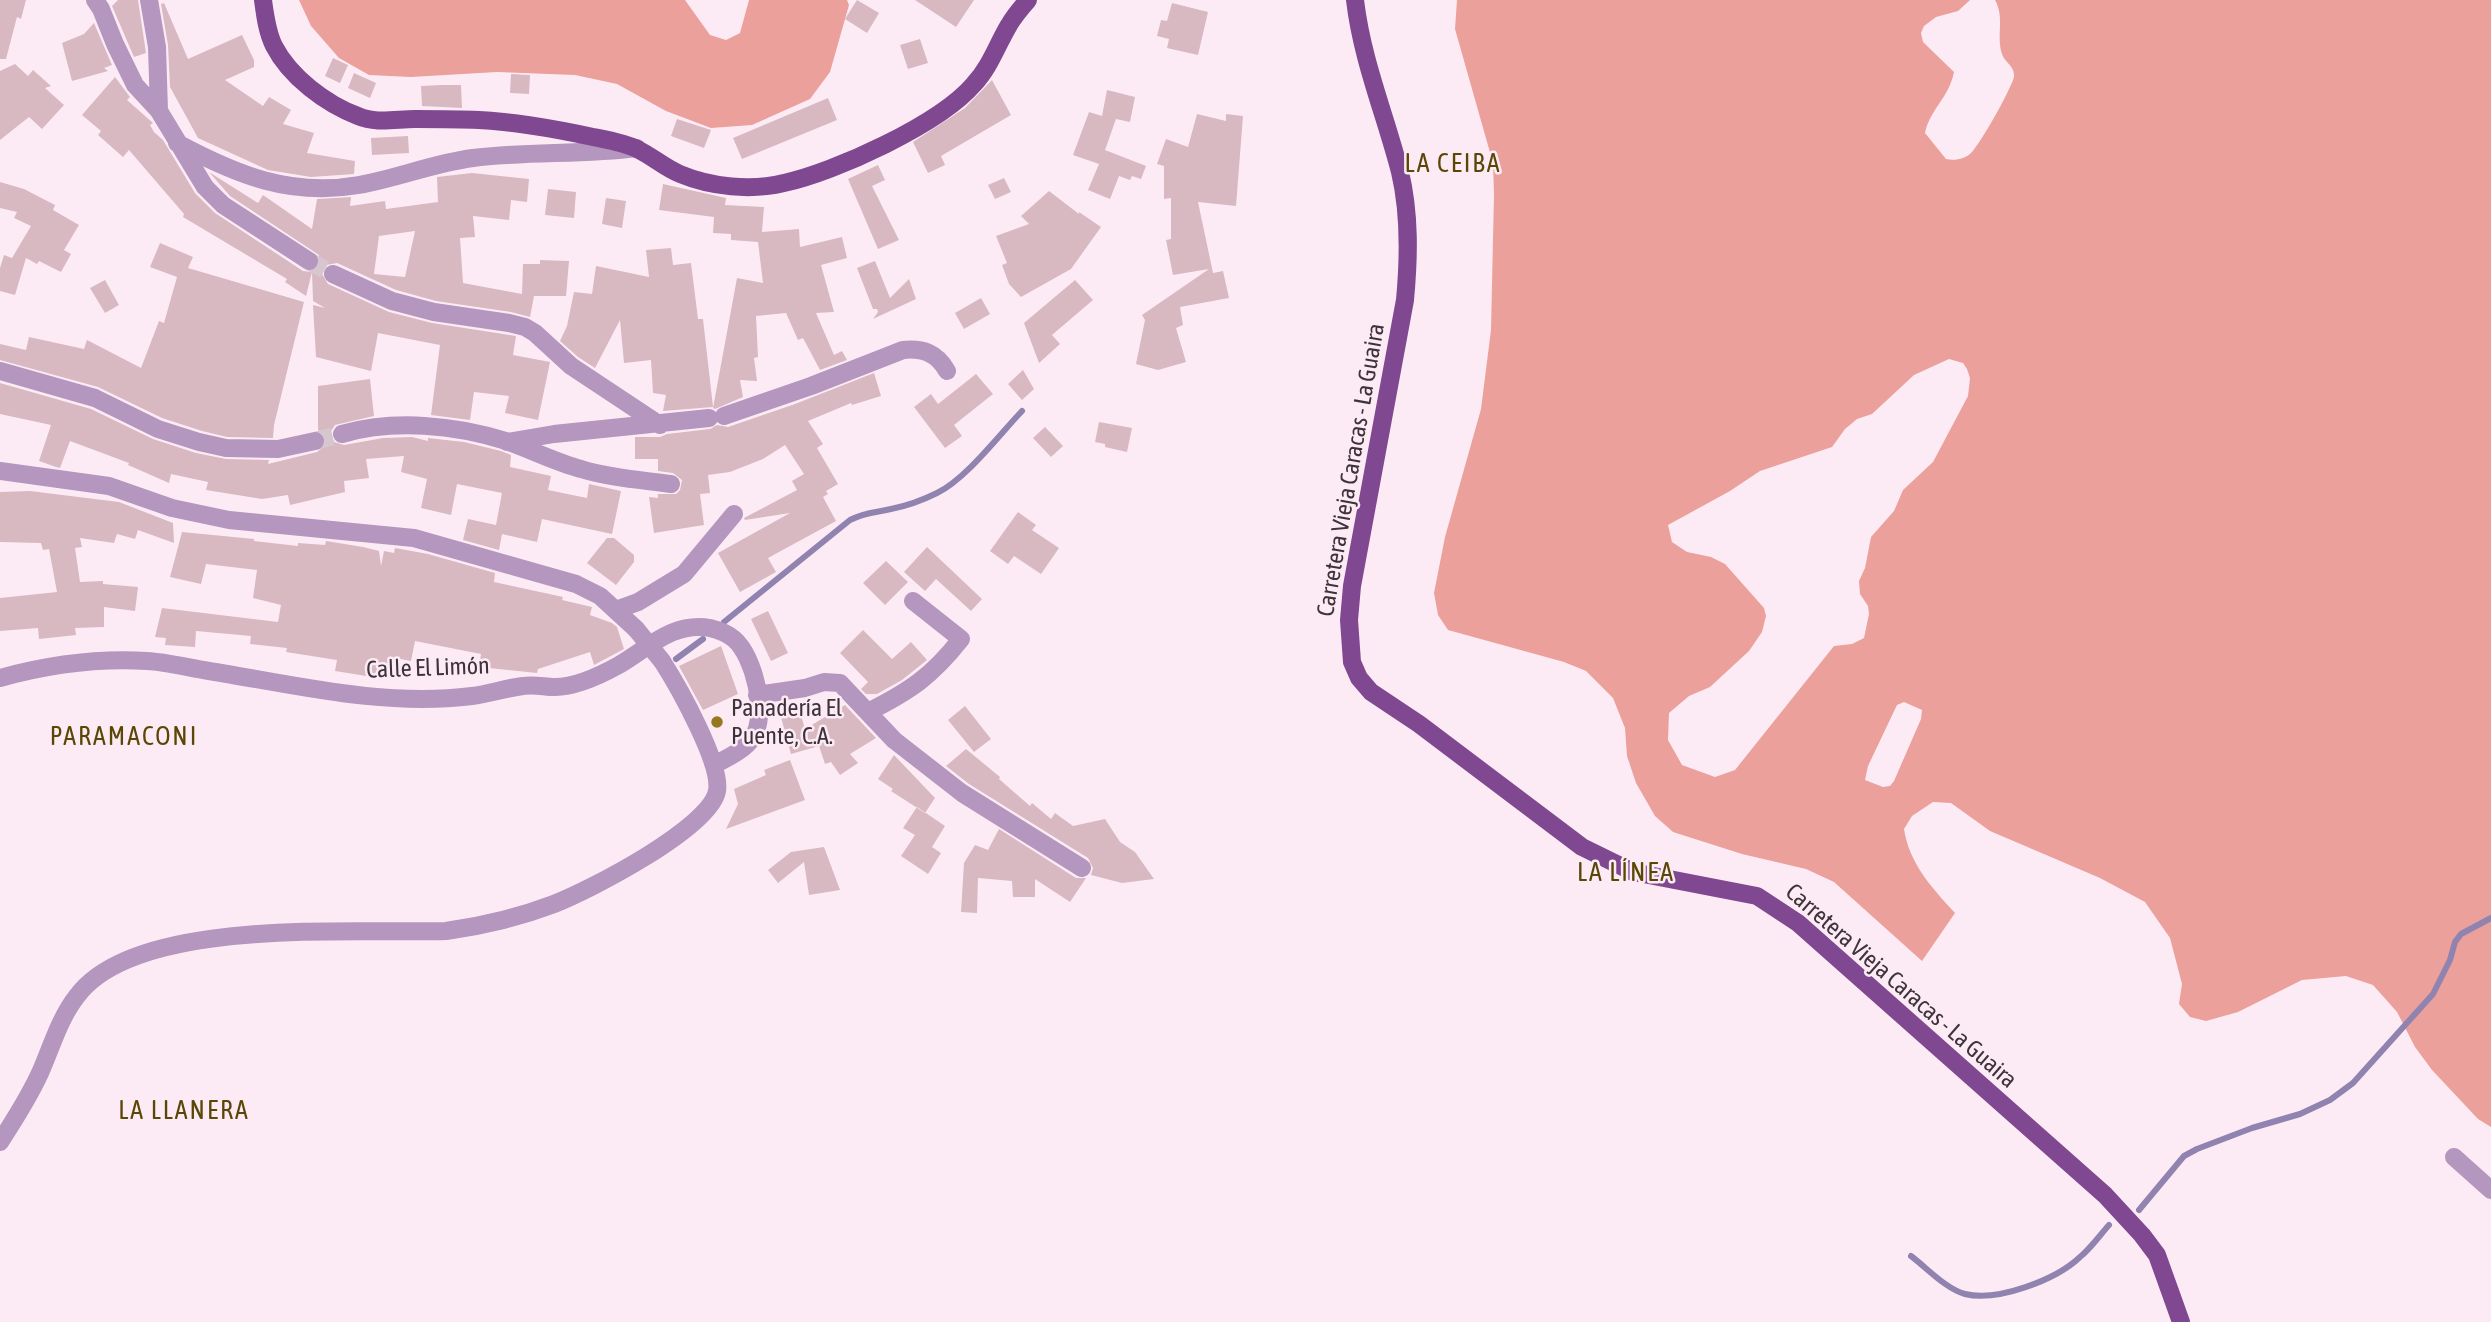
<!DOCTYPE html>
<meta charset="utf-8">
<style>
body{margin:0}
canvas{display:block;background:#fcebf5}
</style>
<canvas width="2491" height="1322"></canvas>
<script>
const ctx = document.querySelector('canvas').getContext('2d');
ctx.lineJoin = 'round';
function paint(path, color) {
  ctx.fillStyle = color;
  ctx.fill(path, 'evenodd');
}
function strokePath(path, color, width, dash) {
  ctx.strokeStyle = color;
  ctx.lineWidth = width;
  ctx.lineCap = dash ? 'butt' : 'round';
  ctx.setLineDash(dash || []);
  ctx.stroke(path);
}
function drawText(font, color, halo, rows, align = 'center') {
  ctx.font = font + ' "Asap Condensed",sans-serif';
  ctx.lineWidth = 5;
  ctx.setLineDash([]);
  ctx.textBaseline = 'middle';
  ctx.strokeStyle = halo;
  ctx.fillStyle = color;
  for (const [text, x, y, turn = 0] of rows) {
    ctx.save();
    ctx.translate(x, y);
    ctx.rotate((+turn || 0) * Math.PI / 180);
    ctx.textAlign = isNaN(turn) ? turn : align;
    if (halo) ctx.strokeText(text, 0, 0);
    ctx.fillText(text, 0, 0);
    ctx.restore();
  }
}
paint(new Path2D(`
 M299,0H685L710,35L726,40L740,33L749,0H847L849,5L830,72L810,99L752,125L711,128L666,111L617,84L575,75L497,72L411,77L369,75L339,58L311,26Z
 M1457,0H1970L1958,11L1936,17L1924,26L1921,33L1923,42L1954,72C1949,98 1930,109 1925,133L1946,159C1955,161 1965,159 1971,153C1981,143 2011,89 2014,77C2015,66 2005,63 2002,54C1996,35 2005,18 1995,0H1992H2491V1127L2478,1119L2432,1070L2415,1047L2397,1012L2373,985L2346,976L2302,980L2238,1012L2206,1021L2190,1017L2179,1004L2182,984L2170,938L2145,902L2100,878L1990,831L1951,803L1933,802L1912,816L1904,829C1909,863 1932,888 1955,913L1922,961L1834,882L1806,869L1742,854L1673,832L1655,816L1636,783L1627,756L1625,728L1613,698L1586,671L1564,662L1448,630L1438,615L1434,593L1445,537L1481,409L1491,330L1494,194L1493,163L1455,29ZM1949,359L1963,363L1967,369L1970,378L1968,396L1933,462L1903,490L1894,511L1871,537L1865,568L1859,581L1860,594L1868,606L1869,614L1864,638L1852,644L1834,646L1735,770L1715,777L1682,765L1668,740L1669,713L1689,696L1710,687L1749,651L1762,632L1766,616L1764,608L1725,564L1711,557L1687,552L1672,542L1668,525L1730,491L1760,471L1832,447L1845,429L1857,419L1872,414L1914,375ZM1904,702L1922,710L1921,719L1894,781L1890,786L1883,787L1865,780L1868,766L1897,705Z`), '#eba09b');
strokePath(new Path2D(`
 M724,622L850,520C866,512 874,513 891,509C906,506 923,500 937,493C966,479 999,435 1022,411
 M676,659L703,639
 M2139,1210L2184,1156L2197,1149L2252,1128L2300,1114L2330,1100L2353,1083L2433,994L2450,960L2455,942L2461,934L2491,918
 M1911,1256C1927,1268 1946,1289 1965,1294C1997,1302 2056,1280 2080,1257C2091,1248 2100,1235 2109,1225`), '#9183b0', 6);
paint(new Path2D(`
 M0,0H26L21,19L17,17L6,59H0Z
 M118,0H138L146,53L134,57L112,6Z
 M857,0L879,13L867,33L845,19Z
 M915,0H974L956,27Z
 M164,3L188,59L242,35L254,60V67L225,80L263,106L269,97L291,110L283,124L314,133L307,153L355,161L354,174L311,177L268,170L198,138L170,87L168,45L161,4Z
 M1172,3L1208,12L1198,55L1167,48L1169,39L1157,36L1161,20L1167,21Z
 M94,23L112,65L104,68L108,71L72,81L62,43L84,34Z
 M920,39L928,63L908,69L900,45Z
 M333,58L348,65L340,83L325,76Z
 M15,64L28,76L33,70L51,86L45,88L64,105L42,129L29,117L0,140V71Z
 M354,73L376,83L370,98L348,88Z
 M511,74L530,75L529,94L510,93Z
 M115,77L130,97L127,100L153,123L150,125L154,132L163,140L195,193L215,213L303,271L312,272L306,296L285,282L287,279L183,217L184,214L129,150L123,157L98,135L101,131L82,115Z
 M992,80L1011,115L941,156L945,165L928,173L913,142L965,108Z
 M441,85H461L462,108L422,106L421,86Z
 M1107,90L1135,97L1130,122L1116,119L1105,150L1146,166L1141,179L1132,176L1130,180L1119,176L1110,199L1088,190L1099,164L1073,155L1089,112L1102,116Z
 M828,98L837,120L742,159L733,138Z
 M1197,114L1226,121V114L1243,116L1236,206L1198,202L1213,273L1223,271L1229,298L1180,307L1183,325L1176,328L1186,362L1158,370L1136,364L1145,320L1142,315L1209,269L1173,275L1166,240L1171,239V198L1164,199V166L1157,164L1166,139L1188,147Z
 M677,119L711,130L704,148L671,136Z
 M408,136L409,153L372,155L371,138Z
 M878,165L885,180L872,186L899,240L878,249L848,179Z
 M209,172L258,203L263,195L312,229L317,199L351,197L350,206L385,201L386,209L438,202L437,177L472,173L529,179L527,202L511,200L509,220L473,216L475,237L460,238L463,283L522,294L523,264H540V260L569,261L566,296H534L530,317L511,312L436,301L396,290L337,263L326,265L322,274L328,284L389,312L432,323L516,336L513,355L550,362L538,420L505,413L509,396L474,392L470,420L431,415L440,345L378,333L371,371L316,357L313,305L325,308L313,301L312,272L319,267V255L230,196ZM415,231L405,277L374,274L379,236Z
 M1004,178L1011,192L995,199L988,185Z
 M0,182L24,189L55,205L53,210L79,225L64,250L71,254L61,272L39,261L37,264L26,258L15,295L0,291V268L4,255L12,258L31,226L14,218L17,212L0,208Z
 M663,184L726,198L725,205L764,207L762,232L799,229L800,247L842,237L847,258L821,265L834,312L816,313L834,355L842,351L847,360L820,370L803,338L798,340L786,313L756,316L758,357L754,358L757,381L740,380L743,397L715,409L713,408L737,278L763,283L758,242L731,240V234L713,233L714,217L659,210Z
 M548,189L576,192L574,218L545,215Z
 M1049,191L1079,214V212L1101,227L1071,269L1021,297L1009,284L1002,265L1007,263L996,236L1029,224L1021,216Z
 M606,198L626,201L622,228L602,224Z
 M160,243L193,257L188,268L304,302L274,425L273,438L227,437L202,431L162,418L98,387L0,360V344L26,350L29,337L84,349L87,340L141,368L159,321L164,323L177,277L150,267Z
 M671,248L673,265L691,263L698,319H703L713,407L663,411L666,395L653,393L651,360L624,363L620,320L595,368L578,357L560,341L567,326L574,292L592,294L596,266L649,277L646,250Z
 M875,261L890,298L909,279L916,299L873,319L878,312L877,309H873L857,268Z
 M105,280L119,305L105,313L90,288Z
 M1075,280L1093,300L1052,335L1060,344L1039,363L1024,323Z
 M981,298L990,314L964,329L955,313Z
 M1023,370L1034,389L1022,400L1008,384Z
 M874,373L881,396L852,405L851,403L808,421L823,444L817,448L838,484L826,491L828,494L823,497L836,521L768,558L776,572L740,592L718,553L790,513L745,520L744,518L797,490L792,481L804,474L785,445L763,459L730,472L708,475L710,493L700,494L704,525L654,533L649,497L658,498V494H676L680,490L682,480L673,473L658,471V459H635V437H660L667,434L710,429L717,425L728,427L795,404Z
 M976,374L993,394L954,425L962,436L945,448L914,407L931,394L938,404Z
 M370,379L374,416L335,425L331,431L334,442L344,445L383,438L412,437L428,441V438L464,442L501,451L511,455L510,467L551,476L548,490L587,498L589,484L621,491L612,534L542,519L537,542L502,534L499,550L463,540L468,519L496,525L502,493L457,484L451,515L421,508L427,479L401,472L404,456L366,459L369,478L344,481L345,492L290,505L288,495L262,499L206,490L208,482L171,474L169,483L128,465L129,463L70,441L60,468L56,467L39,461L51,425L0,414V383L91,409L153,439L196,453L226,459L269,460L268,464L317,452L326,445L324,434L318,430V386Z
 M1099,422L1132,428L1127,452L1105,447V444L1095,442Z
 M1045,427L1063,446L1051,457L1033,438Z
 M30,491L119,502L173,523L174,543L138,530L135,539L117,534L114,543L80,538L82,547L75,548L80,582L103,581V584L138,587L135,611L104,607V627L75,628L76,635L39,639L38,628L0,631V598L57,592L49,549L43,550L41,543L0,542V492Z
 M1018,512L1036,525L1032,530L1059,548L1041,574L1014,556L1008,564L990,551Z
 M182,532L254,539V541L298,546V543L325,545L326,541L363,547L379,551L381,566L384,551L394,553L395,548L428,554L495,573L494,582L563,597L562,600L592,607L590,615L612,623L617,627L624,649L594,665L590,652L538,669L537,673L479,667L481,654L415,641L411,661L390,657L385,679L335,671L337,660L286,652L287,648L250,644L251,636L196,631L195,647L165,645L166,638L155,637L162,608L278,622L281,605L253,598L257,570L206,564L201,584L170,577Z
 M607,538H614L634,555V562L616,585L587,563Z
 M927,547L982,599L971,611L936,579L925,591L904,572Z
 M886,561L908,582L885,605L863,583Z
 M768,611L788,653L771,661L751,619Z
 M863,630L892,659L911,642L927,660L902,680L877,694H866L861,689L868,682L840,653Z
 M721,646L738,694L703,710L679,666Z
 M798,705L805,729L845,705L876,738L850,754L858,763L840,775L831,762L825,764L819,746L791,754L779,710Z
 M965,706L991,739L974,752L948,720Z
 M966,749L1000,777L999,779L1030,806L1032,803L1051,819L1055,813L1073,826L1105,819L1120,842L1135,852L1154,879L1122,883L1091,875L1093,868L1088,858L969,784L946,766Z
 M894,755L935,798L925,813L891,791L893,789L878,779Z
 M790,760L805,800L726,829L738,804L734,789L766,775L764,770Z
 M917,807L945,826L932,847L941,853L928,874L901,856L915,835L903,828Z
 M999,829L1076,878H1086L1070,902L1035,879V897H1013L1012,881L978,878L977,913L961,912L964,863L975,845L988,850Z
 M824,847L840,890L809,895L804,862L778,883L768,870L791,852Z`), '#d9b9c1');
strokePath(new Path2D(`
 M309,261L333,274
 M315,441L342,434`), '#d6c6d0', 18, [18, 9]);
strokePath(new Path2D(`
 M95,0L101,9L115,44L135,85L159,111L205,187L223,205L309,261
 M149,0L157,47L159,111
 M177,143C237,175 290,197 359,185C398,178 434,163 473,158C528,151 582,155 637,148
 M333,274L392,301L434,312L509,323L525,327L535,333L571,366L660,425
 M0,371L95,398L158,429L199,442L226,448L278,449L315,441
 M724,416L811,386L903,350C923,348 937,353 947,371
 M342,434C394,419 455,425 506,441C532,450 555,462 581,469C610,478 642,480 671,484
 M507,442L554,434L709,418
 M0,471L109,486L172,508L229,520L414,538L576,584L600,596L636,629
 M616,610L638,602L684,574L734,514
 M0,678C47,665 98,658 147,661C167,662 189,668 209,671C296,685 383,707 472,696C489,694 506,688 523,686C534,684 545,687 555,687C577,687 601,675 619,665C648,648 674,621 710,628C718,630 727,633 734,639C754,656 768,714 753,737C745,750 727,758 714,765
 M757,695L805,688L824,682L840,683L894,740L962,793L1082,868
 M868,712C910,691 932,676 961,639L913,601
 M0,1142C15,1119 29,1097 40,1073C52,1046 59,1019 77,996C136,916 355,934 446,931C482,926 520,917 554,904C590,890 710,828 717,791C722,764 678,686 662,661
 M2454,1157L2491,1190`), '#b496be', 18);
strokePath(new Path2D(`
 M263,0C265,15 267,32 274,46C290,77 326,104 358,116C376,124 396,119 415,119C436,119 458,119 479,120C517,122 556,129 593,137C608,140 626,143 639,150C653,157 665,168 680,174C711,187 751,191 784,183C835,172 940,124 974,84C990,67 997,45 1009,25C1014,16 1021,8 1028,0
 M1355,0C1362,60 1385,114 1400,172C1410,214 1409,257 1405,300L1352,586L1349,620L1352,662L1359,678L1371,692L1419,724L1582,847L1633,872L1757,896L1798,923L2105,1195L2142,1235L2157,1255L2181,1322`), '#804891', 18);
strokePath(new Path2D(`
 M636,629L662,661`), '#b496be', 18);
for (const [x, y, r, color] of [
 [717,722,7,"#95781f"]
]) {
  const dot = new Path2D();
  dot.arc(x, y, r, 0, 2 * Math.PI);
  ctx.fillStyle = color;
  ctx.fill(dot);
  strokePath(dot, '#fcebf5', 2.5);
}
drawText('24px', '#3e333a', '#fcebf5', [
 ["Carretera Vieja Caracas - La Guaira",1351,470,-80],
 ["Calle El Limón",428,668,-2],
 ["Carretera Vieja Caracas - La Guaira",1901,986,41]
]);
drawText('24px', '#3e333a', '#fcebf5', [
 ["Panadería El",731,708],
 ["Puente, C.A.",731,736]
], 'left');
ctx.letterSpacing = '2px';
drawText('26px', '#5a4605', '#fcebf5', [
 ["LA CEIBA",1453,164],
 ["PARAMACONI",124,737],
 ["LA LÍNEA",1626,873],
 ["LA LLANERA",184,1111]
]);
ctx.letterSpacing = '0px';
</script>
